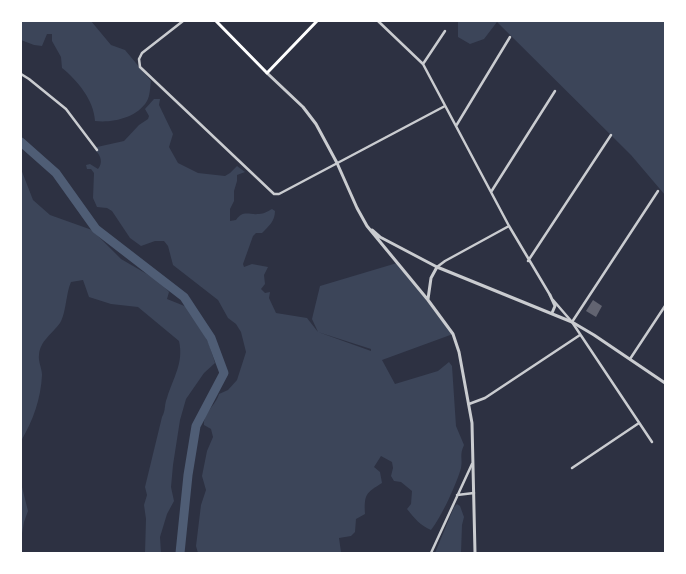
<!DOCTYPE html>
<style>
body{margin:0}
#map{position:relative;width:686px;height:574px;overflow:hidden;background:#2d3142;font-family:"DejaVu Sans",sans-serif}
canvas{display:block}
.frame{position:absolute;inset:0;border:22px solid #fff;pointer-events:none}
</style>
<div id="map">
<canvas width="686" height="574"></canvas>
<div class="frame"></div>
</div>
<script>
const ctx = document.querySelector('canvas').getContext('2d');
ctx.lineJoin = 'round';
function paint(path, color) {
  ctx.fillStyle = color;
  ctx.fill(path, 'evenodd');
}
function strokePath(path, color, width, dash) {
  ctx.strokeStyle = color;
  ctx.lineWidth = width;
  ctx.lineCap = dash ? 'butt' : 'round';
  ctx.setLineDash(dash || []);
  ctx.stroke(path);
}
paint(new Path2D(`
 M21,21H91L111,45L125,50L151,81C150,88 150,96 147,101C137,118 112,123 95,121C94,100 77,80 62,68L61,57L52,41V34H47L42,46L34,45L21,40Z
 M458,21H665V195L631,155L497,22L484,39L470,44L458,37Z
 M154,99H160L159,105L173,134L169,147L178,163L198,173L225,176L230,173L237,166L245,172L237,175V181L234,191V201L230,209V221L236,220C243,210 248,215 259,214C264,214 268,211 272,209L275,211C275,221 269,226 262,233H256L253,236L243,264L244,267L252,264L268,267L264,275L265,284L261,289L265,293L270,292L269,298L276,313L307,318L318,332L371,351V349L318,332L312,319L320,286L397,263L453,334L382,360L395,384L438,371L449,362L452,366L456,426L464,445C459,456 463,458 461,468C457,483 441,518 431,530C421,526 414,518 407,509L411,504L412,491L401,482L394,481L391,476L393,468L392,462L381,456L374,467L380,472L382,483C366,493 364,494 365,514L356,519L355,532L351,536L339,538L341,552L348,553H198L196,546L201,505L206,490L202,476L207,451L213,437L211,429L204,425C203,413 216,405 219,394L228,390L237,380L246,352L241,332L236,324L228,318L218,300L173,265L168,246L164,241H155L141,246L130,238L112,211L107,208L97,207L93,198L94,173L91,169H87L86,165L90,164L98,169C103,163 101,156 96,151L97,147L124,141L139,125L148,119L149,116L145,109Z
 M21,169L33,200L50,215L92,230L121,259L159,281L169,292L167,299L187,307L191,310L209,344L215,363L204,373L186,399L180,420L173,465L171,487L174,501L167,514L160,537L161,553H145L146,519L144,505L147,495L145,487L162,417C166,410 164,405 167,398C173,378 184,363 179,341L138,307L111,304L89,297L83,280L71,282C66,293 66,314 60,323C52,334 40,341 39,355C38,362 42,368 42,375C41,398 33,421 21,441Z
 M21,483L28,511L24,522L21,539Z
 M457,504L460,506L464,517L462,525L461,553H435L454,507Z`), '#3c4559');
strokePath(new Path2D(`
 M21,142L56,173L96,229L184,297L211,338L224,373L196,426L188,475L180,553`), '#4f5d75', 9);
paint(new Path2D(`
 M593,300L602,306L596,317L586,311Z`), '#626471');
strokePath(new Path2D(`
 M183,21L142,53L139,59L140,67L274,194H279L445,106
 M378,21L423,64L509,226L550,295
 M423,64L445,31
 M21,74L29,79L66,109L97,150
 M456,126L510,37
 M491,192L555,91
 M528,261L611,135
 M437,267L445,261L509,226
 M553,300L572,322L652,442
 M572,322L658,191
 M630,359L665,306
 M469,404L485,398L580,335
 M572,468L639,423
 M457,495L474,493
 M431,553L472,464`), '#caccd0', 2.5);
strokePath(new Path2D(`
 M267,73L303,107L316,124L337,163L357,208L367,226L428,300L453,334L459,352L472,423L475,553
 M372,230L380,237L437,267L572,322L594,335L665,383
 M550,295L555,306L552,313
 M428,299L431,278L437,267`), '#caccd0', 3);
strokePath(new Path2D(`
 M216,21L267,73L317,21`), '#fff', 3);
</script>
